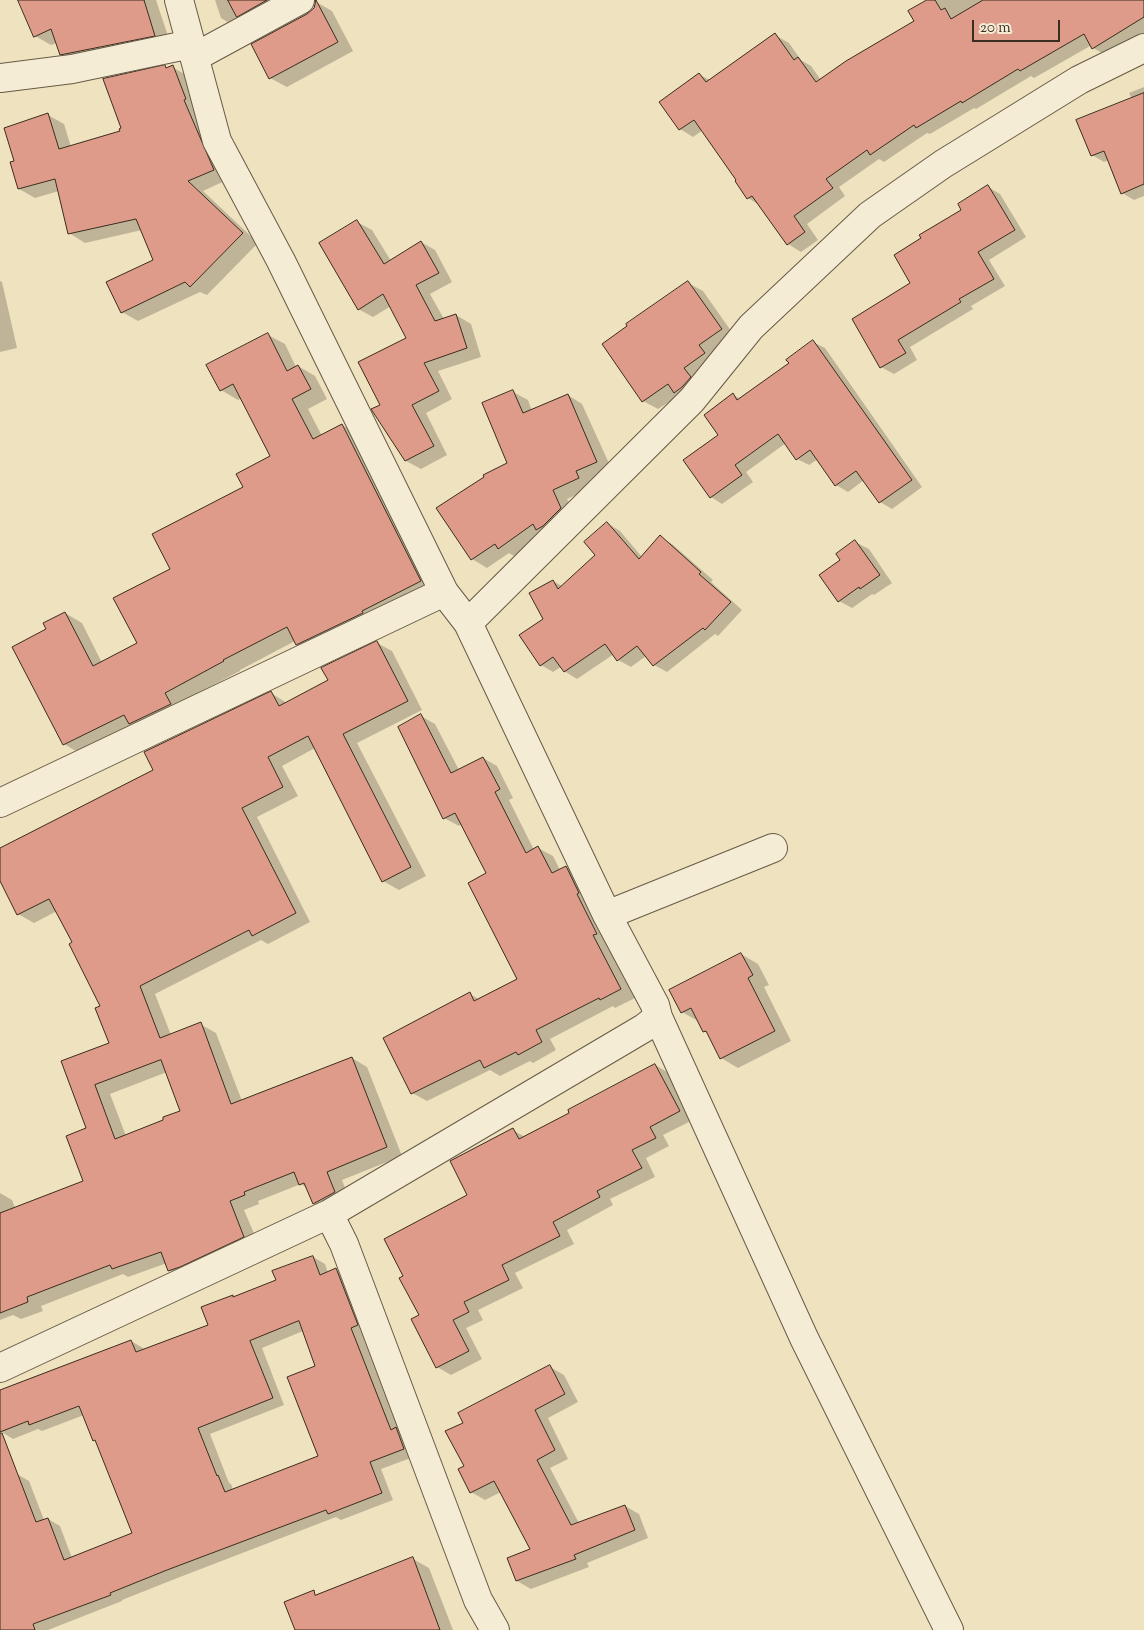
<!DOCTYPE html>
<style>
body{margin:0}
#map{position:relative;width:1144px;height:1630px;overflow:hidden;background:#efe2bf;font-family:"Sorts Mill Goudy",serif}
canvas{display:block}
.scale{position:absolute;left:972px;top:20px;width:88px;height:22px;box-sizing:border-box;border:2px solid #3a2c1e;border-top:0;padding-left:6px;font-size:15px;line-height:18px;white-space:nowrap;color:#3a2c1e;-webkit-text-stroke:4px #f5ecd5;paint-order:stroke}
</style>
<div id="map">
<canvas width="1144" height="1630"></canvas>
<div class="scale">20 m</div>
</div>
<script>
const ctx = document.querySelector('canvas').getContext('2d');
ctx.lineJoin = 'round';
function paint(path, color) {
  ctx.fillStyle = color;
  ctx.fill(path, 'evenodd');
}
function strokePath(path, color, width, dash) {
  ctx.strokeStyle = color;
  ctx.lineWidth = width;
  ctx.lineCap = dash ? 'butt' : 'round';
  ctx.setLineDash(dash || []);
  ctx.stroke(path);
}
paint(new Path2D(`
 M24,0H156L171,45L77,64L61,54L57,43L51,45L35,36Z
 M213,0H300L237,28L221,18L215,0Z
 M930,0H1144V33L1106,55L1093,48L1092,45L1034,78L1031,76L976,109L974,108L930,134L927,133L884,162L879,159L839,187L845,196L807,224L818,240L801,252L788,244L761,206L748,198L736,181L738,180L703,130L693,137L680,129L700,75L710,80L775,35L789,43L801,60L811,66L821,80L916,22Z
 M316,2L332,11L353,51L287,87L270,78L308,15L315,8Z
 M165,67L168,69L172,67L188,76L229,179L203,191L258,243L207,295L200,292L138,321L122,312L154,260L142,230L85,243L69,233L59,191L35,198L19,189L16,162L48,115L64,124L71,147L121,132Z
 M1144,87V196L1134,200L1122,193L1109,160L1104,162L1092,155L1132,99L1129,93Z
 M988,187L1000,194L1026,237L989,260L1005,286L971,306L973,309L910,347L917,360L894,374L881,367L912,284Z
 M357,222L372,230L391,261L421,242L435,250L452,282L430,294L444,319L456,315L471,324L481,357L438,371L452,399L426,413L447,455L421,469L406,461L373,409L381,405L408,338L391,306L373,317L358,309Z
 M0,281L2,282L17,348L0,352Z
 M688,283L703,291L736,338L680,395L658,409L643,401Z
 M268,335L285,344L296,367L298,366L315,376L327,399L308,409L322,436L342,425L359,435L437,591L314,654L297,644L295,641L240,670V671L81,754L64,744L47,630L65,613L82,623L102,663L139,644L172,569L271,457L242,398L238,400L221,390Z
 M813,342L825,348L922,487L892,509L880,502L864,480L848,492L836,485L818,459L809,465L797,459L786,443L746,472L753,482L722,504L711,497L720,435L733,395L741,399L790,363Z
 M513,392L528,400L532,411L568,395L582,404L612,470L590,480L593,487L567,499L576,517L545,534L514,556L509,553L487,568L472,559L508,463Z
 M607,523L620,531L642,557L660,537L672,544L713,580L711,582L742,610L718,636L715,634L667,672L654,665L646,656L631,667L618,660L614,654L577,679L564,671L561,667L553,672L541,665L545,620L553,581L562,586L597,555Z
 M855,542L869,549L892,583L874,595L872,594L852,608L839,601L842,560Z
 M377,643L392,651L422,710L357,743L426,876L399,890L383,881L315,748L282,766L298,796L257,817L310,922L268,944L261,940L155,994L171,1035L200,1024L216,1033L242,1101L352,1058L367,1067L402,1156L342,1180L350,1201L329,1212L314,1203L307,1188L301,1184L258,1201L259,1204L244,1210L259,1245L185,1279L169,1270L167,1263L128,1277L123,1274L41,1306L43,1311L21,1319L13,1315L0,1320V1193L12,1200L15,1208L85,1182L88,1129L63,1061L110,1044L102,1007L57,911L34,923L18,914L0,866V849L155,771L271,693L287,703L329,681ZM167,1072L181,1111L165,1120L126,1136L110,1094Z
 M421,716L435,724L459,770L483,758L497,766L513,798L509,800L534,850L538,848L553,856L560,870L566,867L581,876L607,944L635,998L615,1008L613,1006L550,1039L556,1050L533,1063L530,1061L500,1076L490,1070L427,1101L412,1093L470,994L480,1000L519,980L487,874L462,824L459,826L444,818Z
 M741,954L758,964L769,985L764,987L791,1041L738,1068L721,1058L709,1034L704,1031L698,1021L682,1012Z
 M655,1065L669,1073L693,1120L663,1135L669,1146L646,1158L655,1177L610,1199L613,1205L567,1230L574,1244L515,1273L523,1288L478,1310L483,1320L466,1328L482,1359L451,1375L437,1367L421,1316L405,1276L469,1196L513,1130L525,1137L571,1114Z
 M313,1257L325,1264L328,1273L336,1270L349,1277L369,1332L363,1335L400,1431L416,1456L381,1469L393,1500L341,1520L336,1517L180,1577L122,1600V1601L48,1630H0V1480L17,1474L29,1481L44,1520L48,1519L60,1526L72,1558L133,1534L97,1442L94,1440L84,1415L42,1431L38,1429L13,1439L0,1431V1390L131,1341L143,1348L144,1350L209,1326L233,1296L235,1298L277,1281ZM303,1331L317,1367L319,1457L233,1490L231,1484L229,1483L210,1434L284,1405L262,1348Z
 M550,1367L564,1375L578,1402L548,1418L568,1459L550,1468L579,1523L625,1506L639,1514L648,1538L587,1563L589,1567L531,1589L517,1581L532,1550L501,1492L485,1500L471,1492L465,1467L464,1424Z
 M413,1559L429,1568L453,1630H357Z`), '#0003');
const building = new Path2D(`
 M18,0H144L155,36L60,55L51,29L34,37Z
 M228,0H267L237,17Z
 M316,0L338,42L269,79L251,44L307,14L314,8Z
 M927,0H935L941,10L945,8L951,19L983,0H1144V17L1092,49L1084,34L1020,71L1018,69L962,103L961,101L916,128L914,125L870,155L867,150L826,179L833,188L794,216L805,232L787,245L752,196L747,199L735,181L736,180L694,120L679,130L659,102L699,73L706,82L775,33L794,60L798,57L816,82L846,61L914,21L908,11Z
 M165,65L166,68L173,65L186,99L184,100L214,170L188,181L243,233L190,287L185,282L121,313L106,282L153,260L136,219L68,234L55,179L18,189L10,162L14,161L4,128L48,113L59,149L120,131L119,129L121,128L103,79Z
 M1144,93V184L1121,194L1104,151L1091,156L1076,120Z
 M988,185L1015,230L978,252L994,279L959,299L961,302L898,340L906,353L880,368L852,319L910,283L894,255L921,238L919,235L961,210L958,204Z
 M357,220L384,264L421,241L439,273L416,285L435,321L456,314L467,348L424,363L439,391L412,405L434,446L405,461L371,409L380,405L358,362L406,338L383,294L358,310L319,243Z
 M688,281L722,329L699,345L705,353L684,368L691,377L682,387L674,393L668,384L642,402L602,344L627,326L626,324Z
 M268,333L287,371L298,365L311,389L292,399L313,439L342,424L421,581L362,611L363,613L296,645L287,627L223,660L224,661L165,693L171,704L129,724L124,715L63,745L12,647L46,629L43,623L65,612L93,666L137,643L113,598L170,569L152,534L243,487L236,474L270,456L233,384L220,391L206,365Z
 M813,340L912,480L879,503L856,471L835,486L810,450L796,460L778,434L735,465L742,475L710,498L683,460L718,435L704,415L733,393L737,400L789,363L786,360Z
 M513,390L523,413L568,394L597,462L576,471L579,478L553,490L561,508L543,526L536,530L533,524L498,549L495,544L471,560L436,508L484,477L483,475L507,463L482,403Z
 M607,522L639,559L660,535L701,572L699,574L731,602L705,630L703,628L653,666L637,646L617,661L605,644L564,672L553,657L540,666L519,635L543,619L529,593L553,580L558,589L595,555L584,542Z
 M855,540L880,575L860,589L859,587L838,602L819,575L840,560L836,554Z
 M377,641L408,701L343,734L411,867L382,882L308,736L268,757L283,787L242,808L296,913L252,936L249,930L140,986L160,1038L201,1022L231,1104L352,1057L387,1147L327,1172L335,1192L313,1204L304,1183L299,1185L294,1172L244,1192L245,1195L230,1201L244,1237L180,1267L168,1271L161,1252L112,1269L110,1265L27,1297L28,1302L0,1313V1213L83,1181L66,1136L86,1128L61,1061L109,1043L95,1008L100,1006L69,944L72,942L49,899L17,915L0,881V848L153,770L144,752L271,691L279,706L328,680L321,668ZM161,1060L180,1111L163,1117V1120L115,1139L95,1085Z
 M421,714L451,773L483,757L500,789L495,792L526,853L538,846L552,873L566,866L579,893L577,894L597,934L593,935L621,989L600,1000L599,998L536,1030L542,1042L518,1055L516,1052L484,1068L480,1060L411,1094L383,1038L470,992L474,1001L517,979L468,883L486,873L455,813L443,819L398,727Z
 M741,953L753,975L748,978L775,1031L720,1059L706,1031L703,1032L691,1008L681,1013L669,990Z
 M655,1064L680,1111L650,1127L656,1138L632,1150L642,1168L597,1191L600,1197L553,1222L560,1236L502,1265L509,1280L464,1302L469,1312L453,1320L469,1351L436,1368L411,1319L419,1315L399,1278L403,1276L384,1239L467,1195L450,1161L513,1128L519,1139L569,1113L568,1110Z
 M313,1256L320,1275L336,1268L358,1325L351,1328L391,1430L396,1427L404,1449L370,1462L382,1493L328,1514L326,1510L167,1570L110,1593L111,1595L33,1624L35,1630H0V1433H2L36,1522L48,1518L64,1560L132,1533L95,1440L93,1441L79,1406L29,1425L28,1421L0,1432V1390L131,1340L136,1352L208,1325L201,1307L233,1295V1297L276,1280L272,1271ZM299,1321L315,1366L287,1377L318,1456L225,1492L218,1475L217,1476L198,1428L273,1398L250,1341Z
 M550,1365L565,1394L535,1410L555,1450L537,1460L571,1525L625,1505L635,1530L574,1555L576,1559L516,1581L507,1558L530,1549L494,1481L470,1493L458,1469L464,1466L445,1431L463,1423L458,1413Z
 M413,1557L440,1630H295L284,1602L314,1590L315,1595Z`);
paint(building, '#df9b89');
strokePath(building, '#3a2c1e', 1);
const minor = new Path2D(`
 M179,0L217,141L281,261L444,592L468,623
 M195,57L300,0
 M0,78L72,69L191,44
 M0,803L444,592
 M607,915L773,848
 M658,1017L804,1338L949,1630
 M0,1368L329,1214
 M495,1630L478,1600L344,1244L329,1214L644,1028L658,1017L655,1005L607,915L468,623L692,400L751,327L870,215L943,164L1079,80L1144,48`);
strokePath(minor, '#675a46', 30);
strokePath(minor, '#f5ecd5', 28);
</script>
